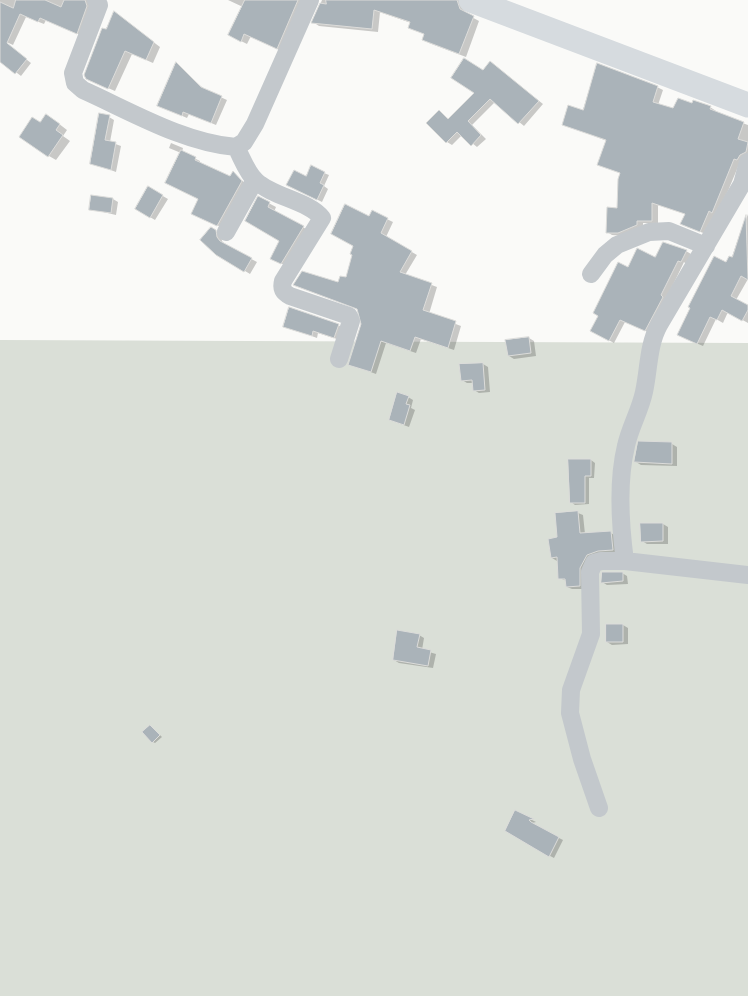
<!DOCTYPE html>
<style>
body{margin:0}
canvas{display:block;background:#fafaf8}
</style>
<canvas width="748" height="996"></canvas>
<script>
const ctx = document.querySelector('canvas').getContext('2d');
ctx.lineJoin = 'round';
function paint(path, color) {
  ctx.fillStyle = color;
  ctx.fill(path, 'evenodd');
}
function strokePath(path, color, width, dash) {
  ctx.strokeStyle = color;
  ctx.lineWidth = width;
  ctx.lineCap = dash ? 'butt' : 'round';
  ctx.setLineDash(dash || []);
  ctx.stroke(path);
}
paint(new Path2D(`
 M0,340L748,343V996H0Z`), '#dadfd7');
paint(new Path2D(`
 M0,0H93L83,36L46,20L44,24L26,17L13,45L0,39Z
 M228,0H306L283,52L251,36L247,44L235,38L243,7Z
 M322,0H463V7L466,14L479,21L466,57L429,43L423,39L425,34L411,23L380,12L378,32L319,26L313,22Z
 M115,13L160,47L153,63L132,54L115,91L94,82L106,31Z
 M9,46L31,63L21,76L0,60Z
 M176,63L205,90L227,100L216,125L189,114L187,118L164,108Z
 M491,63L543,104L524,126L495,102L472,125L486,139L477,147L462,135L452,145L447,142L439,112L449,119L476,93L483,71Z
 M657,87L663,90L658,105L674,110L692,105L710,107L716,111L715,113L748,125V156L740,162L718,215L706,234L687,227L686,214L658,205V223H643V228L624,236L612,235L607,232L618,209L622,173L607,141L563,124L584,111Z
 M109,117L114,120L110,142L121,146L116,172L91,163Z
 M54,120L67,130L63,136L70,141L56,160L49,156L41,123Z
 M171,143L183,148L182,152L200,161V163L231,178L233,172L247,185L223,228L198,216L200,199L181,153L169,148Z
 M324,173L329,175L324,186L328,189L322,202L292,187L306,177Z
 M149,188L168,199L155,220L136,209Z
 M259,198L276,207L274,212L310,231L288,267L271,258L280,240Z
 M113,199L118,202L116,215L90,209Z
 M372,212L393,222L386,237L417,255L405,275L437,287L429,314L461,326L454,350L421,339L416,353L386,343L376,374L349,364L362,324L358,309L295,285L339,283L346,279Z
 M748,214V279L736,300L748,306V323L728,312L723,323L716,319L703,346L684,338L727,263L732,258Z
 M211,228L221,235L222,241L225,245L257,262L250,274L217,254Z
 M686,251L691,254L686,264L684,262L650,333L625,322L614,343L592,331L628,269Z
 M338,325L344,328L340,340L318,333L317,338L284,326Z
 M529,338L534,341L536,356L514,359L509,356Z
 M483,364L488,367L490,392L479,393L474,390V383H467L462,380Z
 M408,397L413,400L411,408L415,410L409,427L390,420Z
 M672,444L677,447V466L641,465L636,462Z
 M591,460L595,463L594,478H589V504L575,505L571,502Z
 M578,513L583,515L585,534L611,533L616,536L618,553H604L584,589H572L567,587V581L559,578L557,561L552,558L559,538L556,514Z
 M663,524L668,527V544H647L642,541Z
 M622,573L627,576L628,584L607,585L602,582Z
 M623,625L628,628V644L612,645L607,642Z
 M419,635L424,638L422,650L436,654L433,668L399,663L394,660Z
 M151,726L162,737L155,743L153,742Z
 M516,812L536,822L532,823L535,826L563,840L554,858L529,845Z`), '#0003');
const building = new Path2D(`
 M16,0H45L61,7L64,0H85L87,6L77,34L40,18L38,22L20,14L7,43L27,59L15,74L0,62V2L13,8Z
 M245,0H298L277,49L244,34L241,42L228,35Z
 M326,0H457L460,9L474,16L459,54L422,40L424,34L408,28L410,22L374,10L372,29L311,23L320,3L326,4Z
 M114,11L154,42L146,60L125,51L108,89L86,79L84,75L102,28L106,29Z
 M464,58L483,70L490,61L539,101L518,124L490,99L468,121L481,135L471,146L457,132L446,143L426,123L439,110L448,119L474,93L451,78Z
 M176,62L201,87L222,96L211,123L183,112L182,116L157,106Z
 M597,63L658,86L653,102L673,108L678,98L692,103L693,100L711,106L710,109L744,122L738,139L748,142L746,152L740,155L737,160L734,159L712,213L709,211L700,232L680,224L685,214L652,203V221H637V225L618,233H606L607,207L617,208L618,179L620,173L597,165L606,140L562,125L568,105L583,110Z
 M99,113L110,115L105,140L116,142L111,170L90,164Z
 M46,114L60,124L56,130L63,135L48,157L19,137L32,117L40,122Z
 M181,150L196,157L195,160L230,176L233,171L242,181L217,226L191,214L198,199L165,183Z
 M311,165L325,172L320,183L324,185L317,200L286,185L294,170L306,176Z
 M148,186L163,195L150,218L135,209Z
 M91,195L113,198L111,213L89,210Z
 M258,196L270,202L268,207L304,226L281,264L270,259L279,241L245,221Z
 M345,204L369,216L372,210L388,218L381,233L412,251L400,272L432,283L423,310L456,321L448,348L415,337L410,351L381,341L371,372L348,365L361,324L357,309L293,285L302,271L338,282L340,276L346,277L352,255L350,254L353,246L331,234Z
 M746,215L748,280L741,276L731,296L748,305V310L742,321L722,310L717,320L710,317L697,344L677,335L690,308L688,307L714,256L726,262L729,256L732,257Z
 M211,227L216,230L217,237L220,241L252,258L244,272L216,255L200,240Z
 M663,242L687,250L681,262L678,261L661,295L663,297L645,331L620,320L609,341L590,331L598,316L593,313L618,262L628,267L637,248L655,257Z
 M289,307L339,324L334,338L313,331L312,336L283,327Z
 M529,337L531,353L508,356L505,340Z
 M483,363L485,390L473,391L472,380L461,381L459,364Z
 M397,392L409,396L406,404L410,405L404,425L389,420Z
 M638,441L672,442V464L634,462Z
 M568,459H591V476H585V503H570Z
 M578,511L580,533L611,531L613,550L598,551L587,555L580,568V586L566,587L565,579H558L557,557L551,558L548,539L557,537L555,513Z
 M640,523H663V541L641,542Z
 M602,572H623V581L601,583Z
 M606,624H623V642H606Z
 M397,630L420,634L417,647L431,650L428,666L393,660Z
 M150,725L160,735L152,743L142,732Z
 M515,810L534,819L529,820L531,822L559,837L549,857L505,831Z`);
paint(building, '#aab3b9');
strokePath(building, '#dcdcda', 1);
strokePath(new Path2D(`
 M96,0L99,5L73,73L75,83L83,90C130,111 184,143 236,147L244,142L255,124L310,0
 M236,147C242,158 247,173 256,181C273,197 309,201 322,218L283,281C281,289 283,292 290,296L349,316L351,321L339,359
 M226,232L255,180
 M591,274L605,255L617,245L649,232L669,231L706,246
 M625,561L748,575
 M599,808L582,759L570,713L571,690L591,634L590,572L594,563L601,561H625C620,524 617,483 626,446C630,427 640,411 644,392C649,369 648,345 659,325L742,184L748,162`), '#c3c8cc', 18);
strokePath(new Path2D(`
 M471,0L748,105`), '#d6dbdf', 25);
</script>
